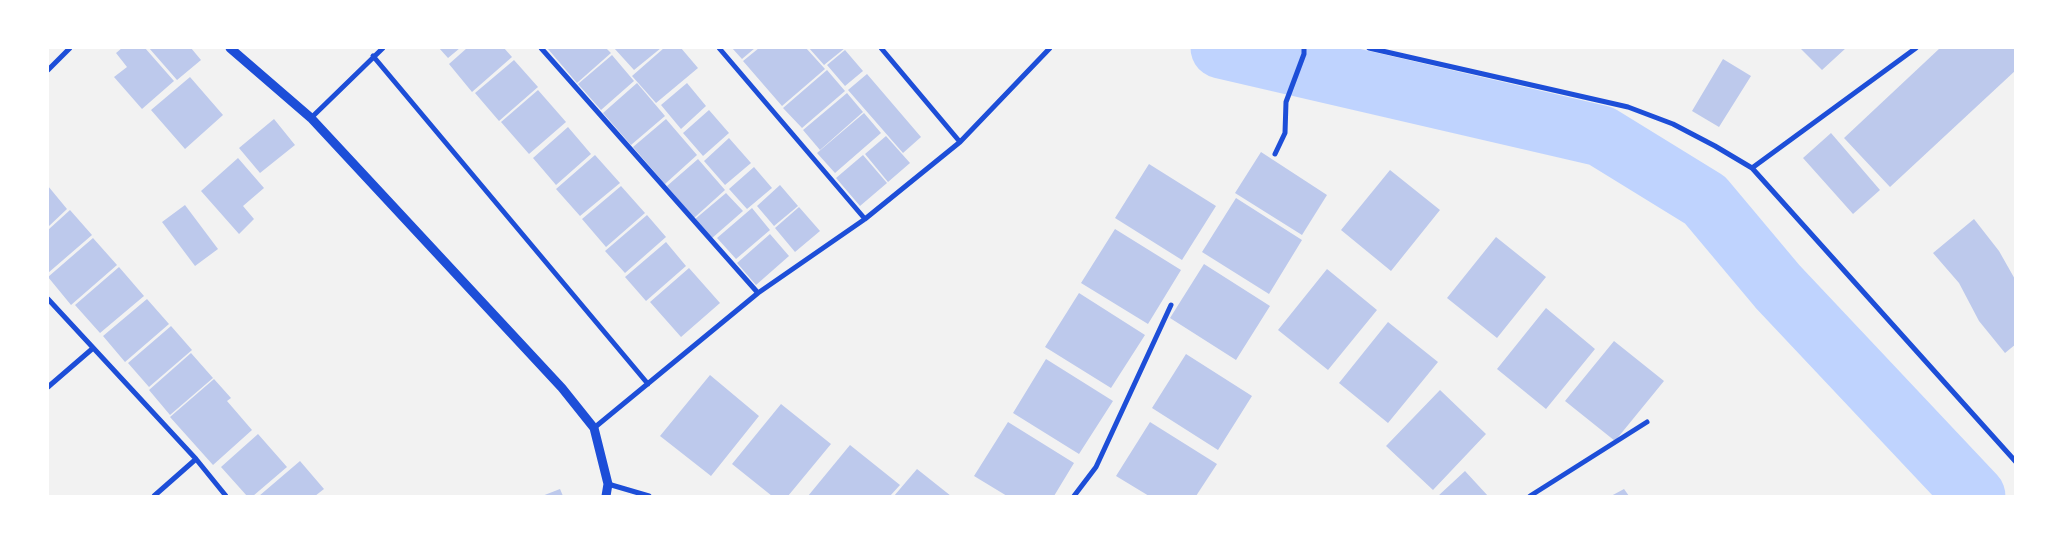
<!DOCTYPE html>
<style>
body{margin:0}
#map{position:relative;width:2063px;height:544px;overflow:hidden;background:#f2f2f2;font-family:"Alegreya Sans",sans-serif}
canvas{display:block}
.frame{position:absolute;inset:0;border:49px solid #fff;pointer-events:none}
</style>
<div id="map">
<canvas width="2063" height="544"></canvas>
<div class="frame"></div>
</div>
<script>
const ctx = document.querySelector('canvas').getContext('2d');
ctx.lineJoin = 'round';
function strokePath(path, color, width, dash) {
  ctx.strokeStyle = color;
  ctx.lineWidth = width;
  ctx.lineCap = dash ? 'butt' : 'round';
  ctx.setLineDash(dash || []);
  ctx.stroke(path);
}
function paint(path, color) {
  ctx.fillStyle = color;
  ctx.fill(path, 'evenodd');
}
strokePath(new Path2D(`
 M1221,48L1601,136L1705,200L1778,287L1975,496`), '#bfd3fe', 61);
paint(new Path2D(`
 M122,48H145L174,81L142,109L114,77L127,67L116,53Z
 M149,48H191L201,60L177,80Z
 M439,48H460L448,58Z
 M467,48H504L512,57L472,92L449,64Z
 M551,48H606L611,53L577,83L548,49Z
 M614,48H661L634,70Z
 M664,48H681L698,68L656,103L632,76Z
 M732,48H755L742,59Z
 M759,48H806L825,69L782,106L743,61Z
 M809,48H845L824,65Z
 M1800,48H1846L1822,70Z
 M1940,48H2016V70L1890,187L1844,138Z
 M845,50L863,71L845,86L827,65Z
 M612,55L634,81L601,110L578,84Z
 M1723,59L1751,76L1719,127L1692,111Z
 M514,60L538,87L499,121L475,93Z
 M827,70L845,91L802,128L783,108Z
 M867,74L921,137L903,153L848,90Z
 M190,77L223,115L185,149L151,110Z
 M637,83L665,116L631,145L603,113Z
 M687,83L706,106L681,129L661,105Z
 M538,90L566,122L529,154L501,122Z
 M847,93L863,112L820,150L803,130Z
 M709,110L729,133L703,156L683,133Z
 M864,113L881,133L835,173L817,153Z
 M274,119L295,145L260,173L239,148Z
 M666,119L697,155L665,184L633,147Z
 M568,127L591,154L556,185L533,158Z
 M1831,133L1880,190L1853,214L1803,158Z
 M886,136L910,163L888,182L865,154Z
 M729,138L751,163L725,185L704,161Z
 M1261,152L1327,195L1302,235L1235,193Z
 M595,155L620,183L580,216L556,189Z
 M863,155L887,183L860,206L836,178Z
 M238,158L264,188L243,206L254,219L239,234L201,191Z
 M698,159L725,190L694,218L667,186Z
 M1149,164L1216,206L1182,260L1115,218Z
 M754,167L772,188L747,209L729,189Z
 M1390,170L1440,210L1391,271L1341,230Z
 M780,185L798,206L774,226L757,206Z
 M48,186L67,209L48,227Z
 M621,186L645,213L606,247L582,219Z
 M726,193L743,211L711,239L694,220Z
 M1236,198L1302,240L1269,294L1202,252Z
 M185,205L218,249L195,266L162,222Z
 M799,207L820,231L795,252L775,228Z
 M752,208L770,230L736,259L717,238Z
 M70,210L92,235L48,273V230Z
 M647,215L666,237L625,273L605,251Z
 M1974,219L1999,251L2016,281V344L2005,353L1979,321L1959,283L1933,253Z
 M1115,229L1181,270L1148,324L1081,283Z
 M770,234L789,256L756,285L737,263Z
 M1496,237L1546,277L1497,338L1447,298Z
 M93,238L117,265L71,305L48,277Z
 M666,242L686,266L646,301L625,277Z
 M1204,264L1270,306L1236,360L1170,318Z
 M119,267L144,296L100,333L75,305Z
 M689,268L720,303L681,337L650,302Z
 M1327,269L1377,310L1328,370L1278,330Z
 M1079,293L1145,335L1111,388L1045,347Z
 M147,299L169,324L125,362L103,336Z
 M1546,308L1595,349L1546,409L1497,369Z
 M1388,322L1438,362L1388,423L1339,383Z
 M171,326L192,350L149,387L128,363Z
 M1614,341L1664,381L1615,441L1565,401Z
 M191,353L213,378L170,415L149,390Z
 M1186,354L1252,396L1218,450L1152,408Z
 M1046,359L1113,401L1079,454L1013,413Z
 M710,375L759,416L711,476L660,436Z
 M214,379L231,398L227,401L252,430L213,465L170,417Z
 M1440,390L1486,434L1433,490L1386,446Z
 M781,404L831,444L788,496H772L732,464Z
 M1008,422L1074,463L1054,496H1007L974,476Z
 M1150,422L1217,464L1196,496H1149L1116,476Z
 M258,434L287,467L253,496H247L221,467Z
 M850,445L900,485L890,496H808Z
 M300,461L324,489L315,496H259Z
 M917,469L951,496H894Z
 M1465,471L1488,496H1438Z
 M560,489L563,496H542Z
 M1624,489L1629,496H1611Z`), '#bdc9ec');
strokePath(new Path2D(`
 M541,48L758,293
 M719,48L865,219
 M881,48L960,142
 M1369,48L1628,107L1673,124L1715,146L1752,168L2016,462
 M373,56L648,384
 M48,70L70,48
 M311,118L383,48
 M1275,154L1285,133L1286,102L1304,54V48
 M1752,168L1916,48
 M48,299L196,459L226,496
 M48,387L92,349
 M594,428L758,293L865,219L960,142L1050,48
 M608,484L649,496
 M154,496L196,459
 M1074,496L1096,467L1171,305
 M1530,496L1647,422`), '#1d4ed8', 5);
strokePath(new Path2D(`
 M230,48L311,118L562,388L594,428L608,484L606,496`), '#1d4ed8', 9);
</script>
